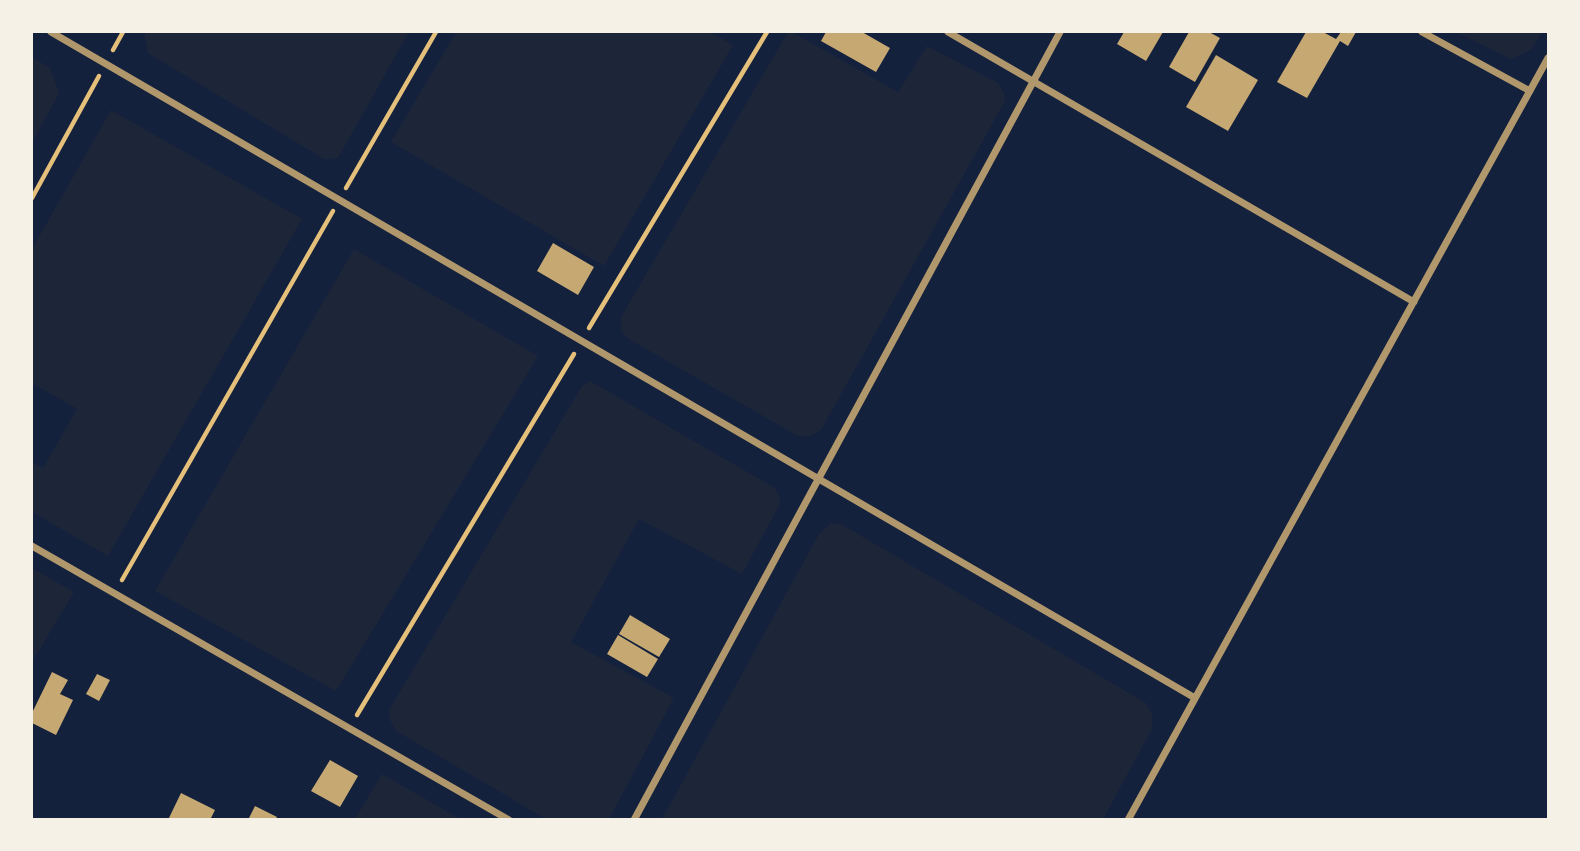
<!DOCTYPE html>
<style>
body{margin:0}
#map{position:relative;width:1580px;height:851px;overflow:hidden;background:#14213d;font-family:Raleway,sans-serif}
canvas{display:block}
.frame{position:absolute;inset:0;border:33px solid #f6f1e7;pointer-events:none}
</style>
<div id="map">
<canvas width="1580" height="851"></canvas>
<div class="frame"></div>
</div>
<script>
const ctx = document.querySelector('canvas').getContext('2d');
ctx.lineJoin = 'round';
function paint(path, color) {
  ctx.fillStyle = color;
  ctx.fill(path, 'evenodd');
}
function strokePath(path, color, width, dash) {
  ctx.strokeStyle = color;
  ctx.lineWidth = width;
  ctx.lineCap = dash ? 'butt' : 'round';
  ctx.setLineDash(dash || []);
  ctx.stroke(path);
}
paint(new Path2D(`
 M146,32H409L338,158L324,159L148,53L144,35Z
 M456,32H710L733,45L604,266L391,142Z
 M788,32H792L898,92L927,46L998,83L1004,93L1005,101L821,430L809,437L798,436L627,338L621,330V317Z
 M1456,32H1542L1531,50L1511,59Z
 M32,57L50,68L59,93L32,143Z
 M111,110L302,219L108,556L32,512V462L43,468L77,409L32,383V249Z
 M354,249L538,356L336,691L155,591Z
 M590,381L775,488L780,498L779,506L742,574L639,519L571,642L674,698L609,819H546L396,731L390,720L389,710L582,386Z
 M831,523L841,524L1146,703L1152,714V729L1103,819H662L819,534Z
 M32,568L74,592L32,662Z
 M382,774L460,819H355Z`), '#1d2539');
paint(new Path2D(`
 M826,32H862L890,48L876,72L821,41Z
 M1124,32H1163L1146,61L1117,44Z
 M1189,32H1209L1220,38L1195,82L1169,67Z
 M1306,32H1323L1336,39L1341,32H1356L1348,46L1340,41L1307,98L1277,82Z
 M1216,55L1258,80L1228,131L1186,107Z
 M553,243L594,267L578,295L537,271Z
 M630,615L670,639L659,657L619,634Z
 M618,635L658,659L647,677L607,654Z
 M52,672L68,680L60,694L73,700L56,735L32,723V713Z
 M97,674L110,680L99,701L86,694Z
 M330,760L358,776L340,807L311,791Z
 M181,793L215,810L210,820H168Z
 M255,806L277,817L275,820H248Z`), '#c6a872');
strokePath(new Path2D(`
 M113,50L123,32
 M346,188L436,32
 M32,198L99,76
 M589,328L767,32
 M122,580L333,211
 M357,715L574,354`), '#e5c07b', 4.5);
strokePath(new Path2D(`
 M51,32L1195,698
 M948,32L1414,302
 M1422,32L1530,91
 M32,546L509,820
 M634,820L1060,32
 M1128,820L1548,58`), '#b1986c', 7);
</script>
